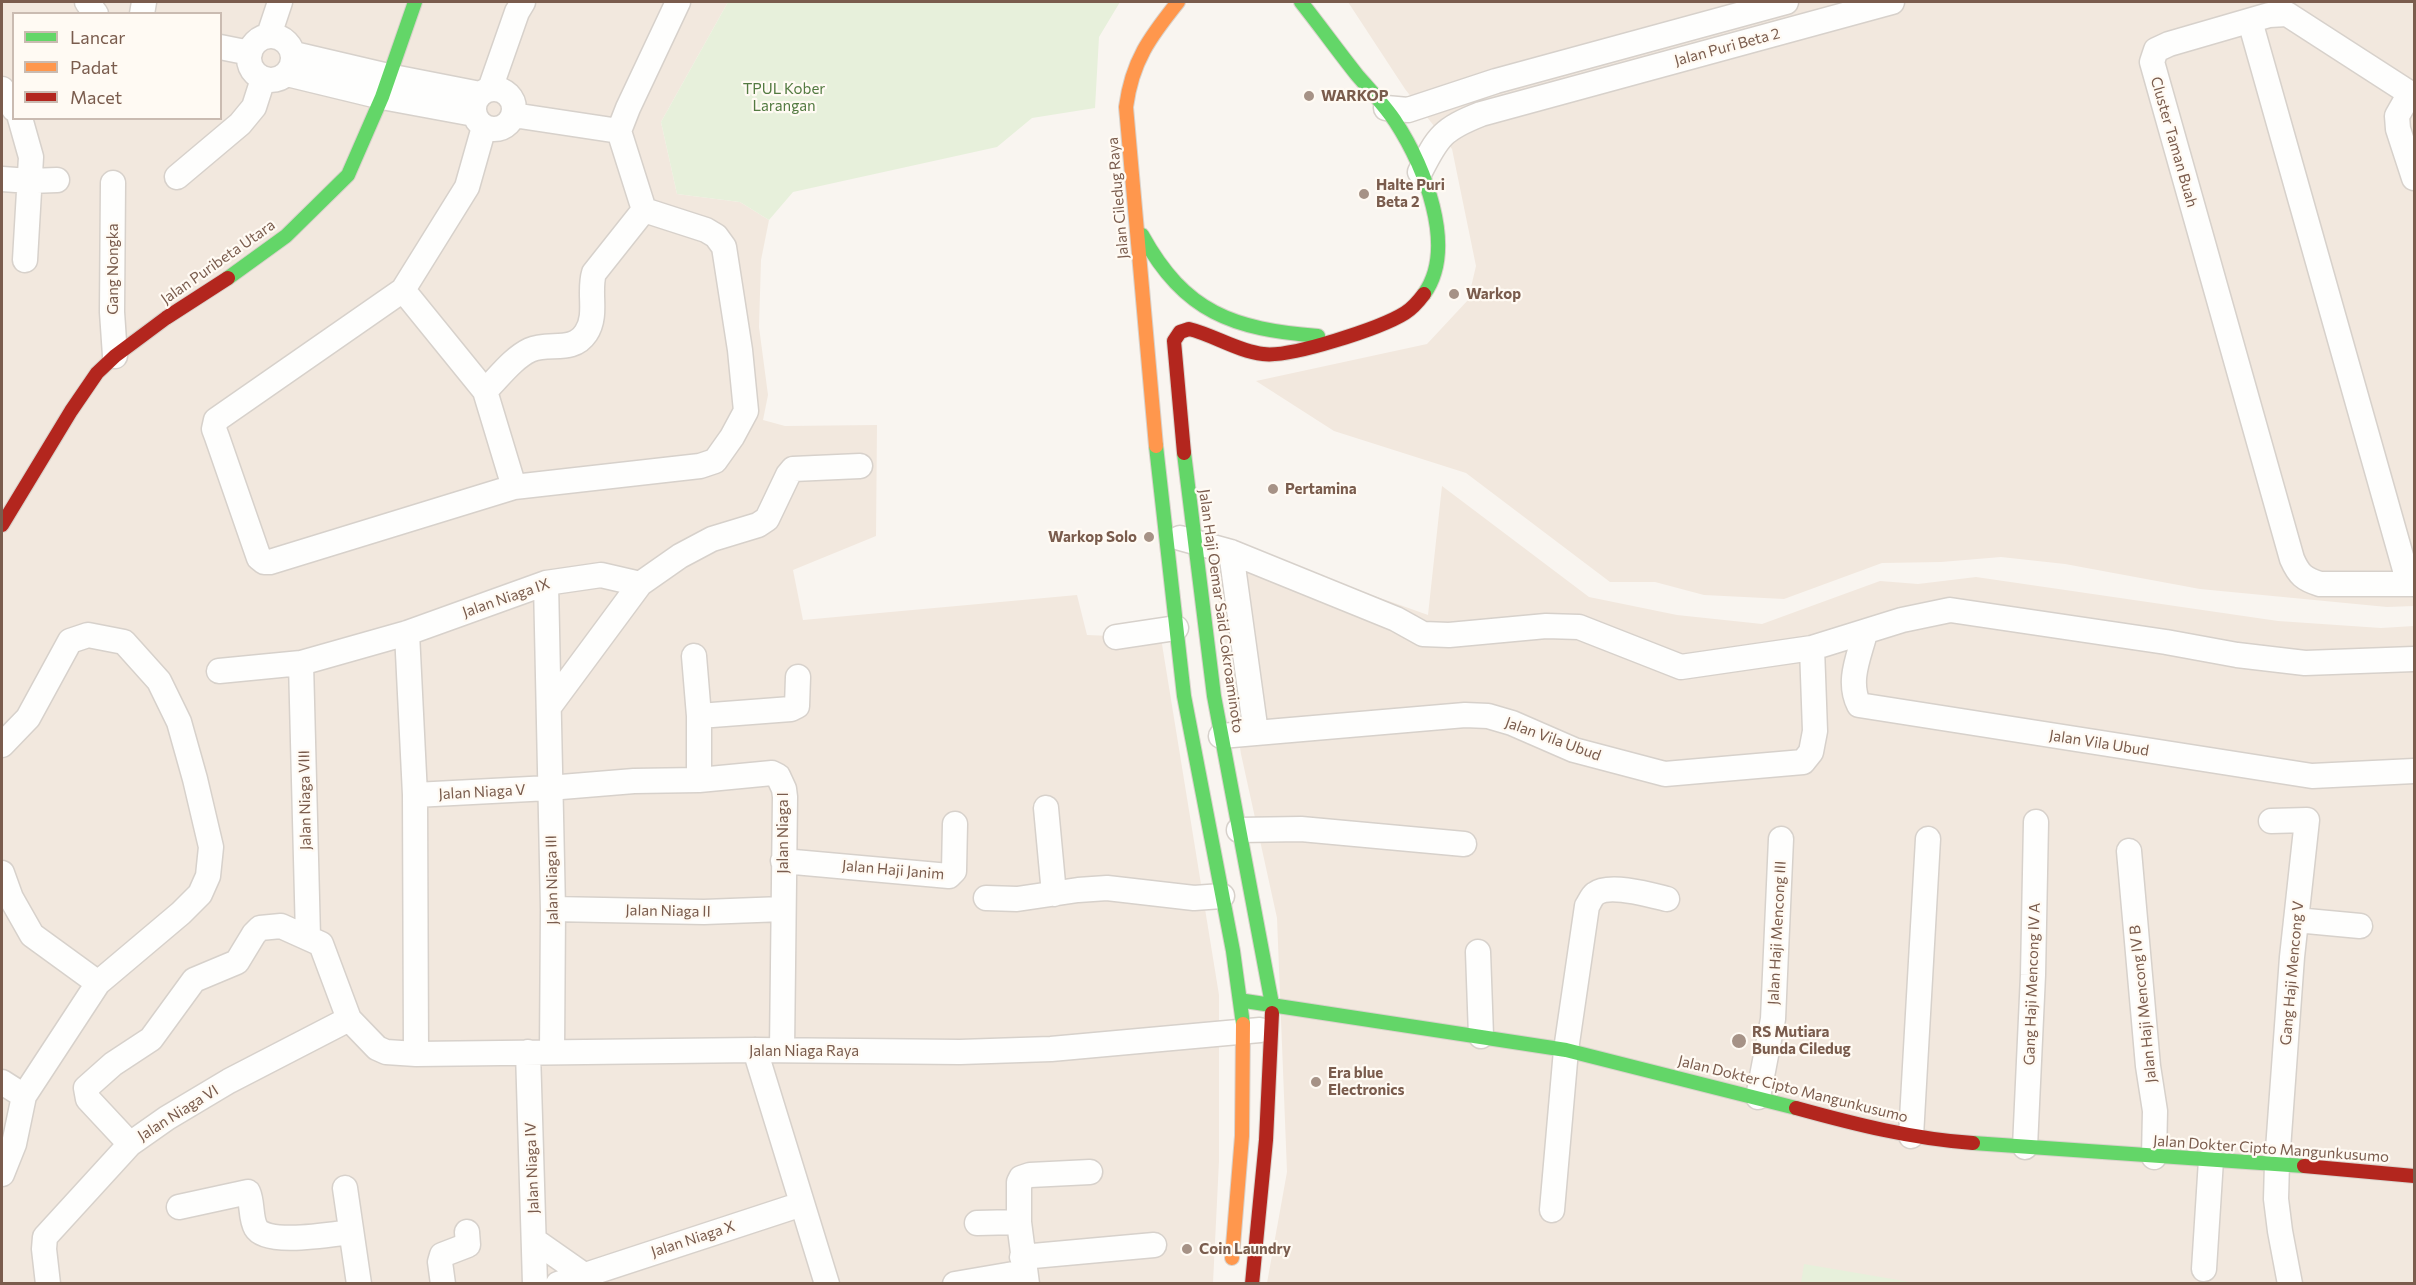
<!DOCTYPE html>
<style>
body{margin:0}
#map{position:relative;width:2416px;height:1285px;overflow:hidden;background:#f9f5f0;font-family:Commissioner,sans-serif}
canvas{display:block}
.frame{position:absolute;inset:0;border:3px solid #7a5c4d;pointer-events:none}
.legend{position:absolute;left:12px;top:12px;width:210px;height:108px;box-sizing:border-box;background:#fffaf3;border:2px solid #cabbb1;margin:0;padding:8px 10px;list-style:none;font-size:18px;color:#7a5c4d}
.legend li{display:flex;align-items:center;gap:12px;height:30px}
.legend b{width:30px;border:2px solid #cabbb1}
</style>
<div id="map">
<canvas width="2416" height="1285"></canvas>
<div class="frame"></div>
<ul class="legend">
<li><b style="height:8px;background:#63d668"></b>Lancar</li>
<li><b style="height:8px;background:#ff974d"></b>Padat</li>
<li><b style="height:8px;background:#b3261e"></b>Macet</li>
</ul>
</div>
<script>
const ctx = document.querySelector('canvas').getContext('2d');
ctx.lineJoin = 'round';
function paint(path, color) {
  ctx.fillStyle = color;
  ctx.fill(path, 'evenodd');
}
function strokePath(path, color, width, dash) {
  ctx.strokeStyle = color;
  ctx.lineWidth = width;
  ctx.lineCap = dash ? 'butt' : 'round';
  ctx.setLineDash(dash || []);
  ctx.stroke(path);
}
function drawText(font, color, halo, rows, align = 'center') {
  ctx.font = font + ' Commissioner,sans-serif';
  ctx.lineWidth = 4.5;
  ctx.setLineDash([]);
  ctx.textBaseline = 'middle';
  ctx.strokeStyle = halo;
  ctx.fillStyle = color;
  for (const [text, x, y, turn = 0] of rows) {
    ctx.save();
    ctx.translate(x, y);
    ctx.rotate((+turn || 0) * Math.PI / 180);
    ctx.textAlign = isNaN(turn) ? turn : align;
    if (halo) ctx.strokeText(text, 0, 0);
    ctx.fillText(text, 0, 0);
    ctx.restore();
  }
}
paint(new Path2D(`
 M2,2H728L661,122L677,194L740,202L769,220L761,260L759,327L768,395L763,420L785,426L877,425L876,536L793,570L803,620L1077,595L1087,635L1161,638L1219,995V1161L1213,1283L2,1284ZM14,14H220V118H14Z
 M1348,2H2414V606L2387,607L2200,589L2065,564L2001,557L1941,562L1882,563L1784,599L1704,595L1655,582H1610L1466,473L1334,431L1256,381L1427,344L1468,300L1476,266L1452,149L1405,89Z
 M1442,486L1589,597L1677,615L1762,624L1880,581L1918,584L1976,577L2278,621L2381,628L2414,626V1283H1267L1287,1172L1277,918L1241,754L1209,537L1428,615Z`), '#f2e8de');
paint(new Path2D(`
 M728,2H1120L1099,37L1095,108L1032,118L997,147L793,192L769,220L740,202L677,194L661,122Z
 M1804,1264L1916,1283H1801Z`), '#e7f0db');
const street = new Path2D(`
 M87,2L96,14
 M142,14L144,2
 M2250,21L2409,584
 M269,35L280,2
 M249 58a22 22 0 1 1 44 0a22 22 0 1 1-44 0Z
 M220,47L250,53
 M294,54L388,76L480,94
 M287,74L382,97L474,114
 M474 109a20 20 0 1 1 40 0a20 20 0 1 1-40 0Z
 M2,89L14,109
 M490,89L517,12L523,2
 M2410,93L2397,116L2398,129L2414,178
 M2414,96L2287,14L2269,15L2169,44L2156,50L2152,62L2292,559C2299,575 2304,579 2320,584H2414
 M1386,108L1408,110L1496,81L1786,2
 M513,115L619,131L628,108L678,2
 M20,118L31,157L25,260
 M484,127L467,187L403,290L216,420L214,429L217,437L259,558L264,562H270L514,487L700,466L715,461L732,437L746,411L740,350L724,247L716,236L706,230L644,210L619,131
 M1420,172C1438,136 1443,129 1481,114L1892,2
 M177,177L240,124L254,107L263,79
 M2,179L30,181L57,180
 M113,183L112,312L115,356
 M403,290L485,391L514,487
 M485,391C499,377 513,358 530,350C549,341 572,354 586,333C598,315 588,292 594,273L644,210
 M1180,538L1231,552L1396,619L1423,634L1449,635L1546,626L1579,627L1681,667L1812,648L1902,620L1950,610L2166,642L2237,655L2305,663L2414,659
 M1231,552L1256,733
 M546,583L553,909L552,1052
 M407,633L415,795L416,1054
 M1865,633C1859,657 1847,681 1859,705L2312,776L2414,771
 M1116,637L1176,628
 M694,656L699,716V780
 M301,663L308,937
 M219,671L301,663L407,633L546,583L601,575L640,584
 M549,707L640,584L680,556L712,539L758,525L767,519L788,475L793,469L860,466
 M699,716L791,709L797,706L798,677
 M1221,736L1465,715L1488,716L1512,723L1574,750L1665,774L1803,762L1811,752L1815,731L1812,648
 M2,745L28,718L70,641L88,635L124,642L159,681L179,722L195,779L211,847L208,876L200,894L181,913L98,983L24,1096L14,1144L2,1174
 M415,795L549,788L634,781L699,780L772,773L778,776L784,789L785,797L782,1050
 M1046,808L1054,894
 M2271,821L2307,820L2292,957L2277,1163L2276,1199L2280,1231L2290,1284
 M1239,830L1301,829L1464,844
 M2129,851L2148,1066L2155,1111L2154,1157
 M783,861L949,876L954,871L955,824
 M2,873L11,898L32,935L98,983
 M986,898L1017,899L1078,890L1107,888L1194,898L1222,896
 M553,909L704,912L783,909
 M2296,920L2360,926
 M1478,952L1481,1036
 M755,1050L827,1284
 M528,1052L535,1284
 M2,1082L24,1096
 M1758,1097L1773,1019L1781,839
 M1911,1136L1928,839
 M130,1144L88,1099L86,1088L113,1064L151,1039L194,980L237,962L254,934L260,928L281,926L321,944L349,1019L377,1048L386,1052L416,1054L755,1050L960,1052L1051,1049L1260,1030
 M2025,1147L2033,975L2036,822
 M345,1188L359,1284
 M179,1207L248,1192C253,1203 250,1218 256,1228C266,1246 332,1234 351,1232
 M1552,1210L1566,1050L1587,906C1589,903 1592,896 1595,894C1609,883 1651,895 1667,899
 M977,1223L1019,1222
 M534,1240L584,1275
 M1022,1257L1154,1245
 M2204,1269L2211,1160
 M48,1284L44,1249L45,1237L130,1144L167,1118L229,1081L349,1019
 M443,1284L440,1262L442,1255L468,1245L467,1232
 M558,1284L802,1204
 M955,1284L1025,1272
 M1027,1284L1019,1222V1182L1021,1178L1030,1175L1090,1172`);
const fast = new Path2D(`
 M1301,2C1320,26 1338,51 1357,75C1370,90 1384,105 1395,121C1423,164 1458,247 1424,294
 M1142,235C1185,313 1233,329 1318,336
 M228,278L286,236L348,175L382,97L415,2
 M1156,446L1184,696L1233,951L1243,1024
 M1184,453L1214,696L1272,1004V1013
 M1245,1001L1566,1050L1796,1108
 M1973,1143L2304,1166`);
const slow = new Path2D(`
 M1156,446L1126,107C1132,61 1150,37 1178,2
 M1232,1258L1242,1136L1243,1024`);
const jam = new Path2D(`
 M1184,453L1174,341L1180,332L1189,329C1214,335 1237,351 1263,354C1290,358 1381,328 1405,313C1413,308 1418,302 1424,294
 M2,525L71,411L97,373L115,356L166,318L228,278
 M1796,1108C1854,1124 1913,1139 1973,1143
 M2304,1166L2414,1176
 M1252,1284L1266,1140L1272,1013`);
strokePath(street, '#d7d1cb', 27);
strokePath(fast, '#d9d2cb', 16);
strokePath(slow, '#d9d2cb', 16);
strokePath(jam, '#d9d2cb', 16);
strokePath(street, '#fefefd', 24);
strokePath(fast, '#63d668', 14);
strokePath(slow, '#ff974d', 14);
strokePath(jam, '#b3261e', 14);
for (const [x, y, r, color] of [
 [1309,96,6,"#a69286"],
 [1364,194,6,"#a69286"],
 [1454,294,6,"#a69286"],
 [1273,489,6,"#a69286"],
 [1149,537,6,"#a69286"],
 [1739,1041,8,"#a69286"],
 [1316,1082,6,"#a69286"],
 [1187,1249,6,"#a69286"]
]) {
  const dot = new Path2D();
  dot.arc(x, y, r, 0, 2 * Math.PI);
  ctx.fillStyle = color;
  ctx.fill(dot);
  strokePath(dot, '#fffaf3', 2);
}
drawText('15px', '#7a5c4d', '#fffaf3', [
 ["Jalan Puri Beta 2",1727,47,-15],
 ["Cluster Taman Buah",2174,142,74],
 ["Jalan Ciledug Raya",1118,198,-95],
 ["Jalan Puribeta Utara",218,262,-35],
 ["Gang Nongka",113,269,-90],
 ["Jalan Niaga IX",506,598,-19],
 ["Jalan Haji Oemar Said Cokroaminoto",1221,611,82],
 ["Jalan Vila Ubud",1553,739,20],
 ["Jalan Vila Ubud",2099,743,9],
 ["Jalan Niaga V",482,792,-3],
 ["Jalan Niaga VIII",305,800,-91],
 ["Jalan Niaga I",783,833,-90],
 ["Jalan Haji Janim",893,870,5],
 ["Jalan Niaga III",552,880,-91],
 ["Jalan Niaga II",668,911,1],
 ["Jalan Haji Mencong III",1777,933,-87],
 ["Gang Haji Mencong V",2292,973,-85],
 ["Gang Haji Mencong IV A",2032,984,-88],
 ["Jalan Haji Mencong IV B",2143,1004,-96],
 ["Jalan Niaga Raya",804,1051],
 ["Jalan Dokter Cipto Mangunkusumo",1793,1089,14],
 ["Jalan Niaga VI",178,1113,-32],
 ["Jalan Dokter Cipto Mangunkusumo",2271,1149,4],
 ["Jalan Niaga IV",532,1168,-92],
 ["Jalan Niaga X",693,1239,-18]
]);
drawText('15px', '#537a41', '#fffaf3', [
 ["TPUL Kober",784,89],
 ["Larangan",784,106]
]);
drawText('bold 15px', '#7a5c4d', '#fffaf3', [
 ["WARKOP",1321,96],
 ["Halte Puri",1376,185],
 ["Beta 2",1376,202],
 ["Warkop",1466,294],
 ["Pertamina",1285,489],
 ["Warkop Solo",1137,537,"right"],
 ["RS Mutiara",1752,1032],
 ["Bunda Ciledug",1752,1049],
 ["Era blue",1328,1073],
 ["Electronics",1328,1090],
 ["Coin Laundry",1199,1249]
], 'left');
</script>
